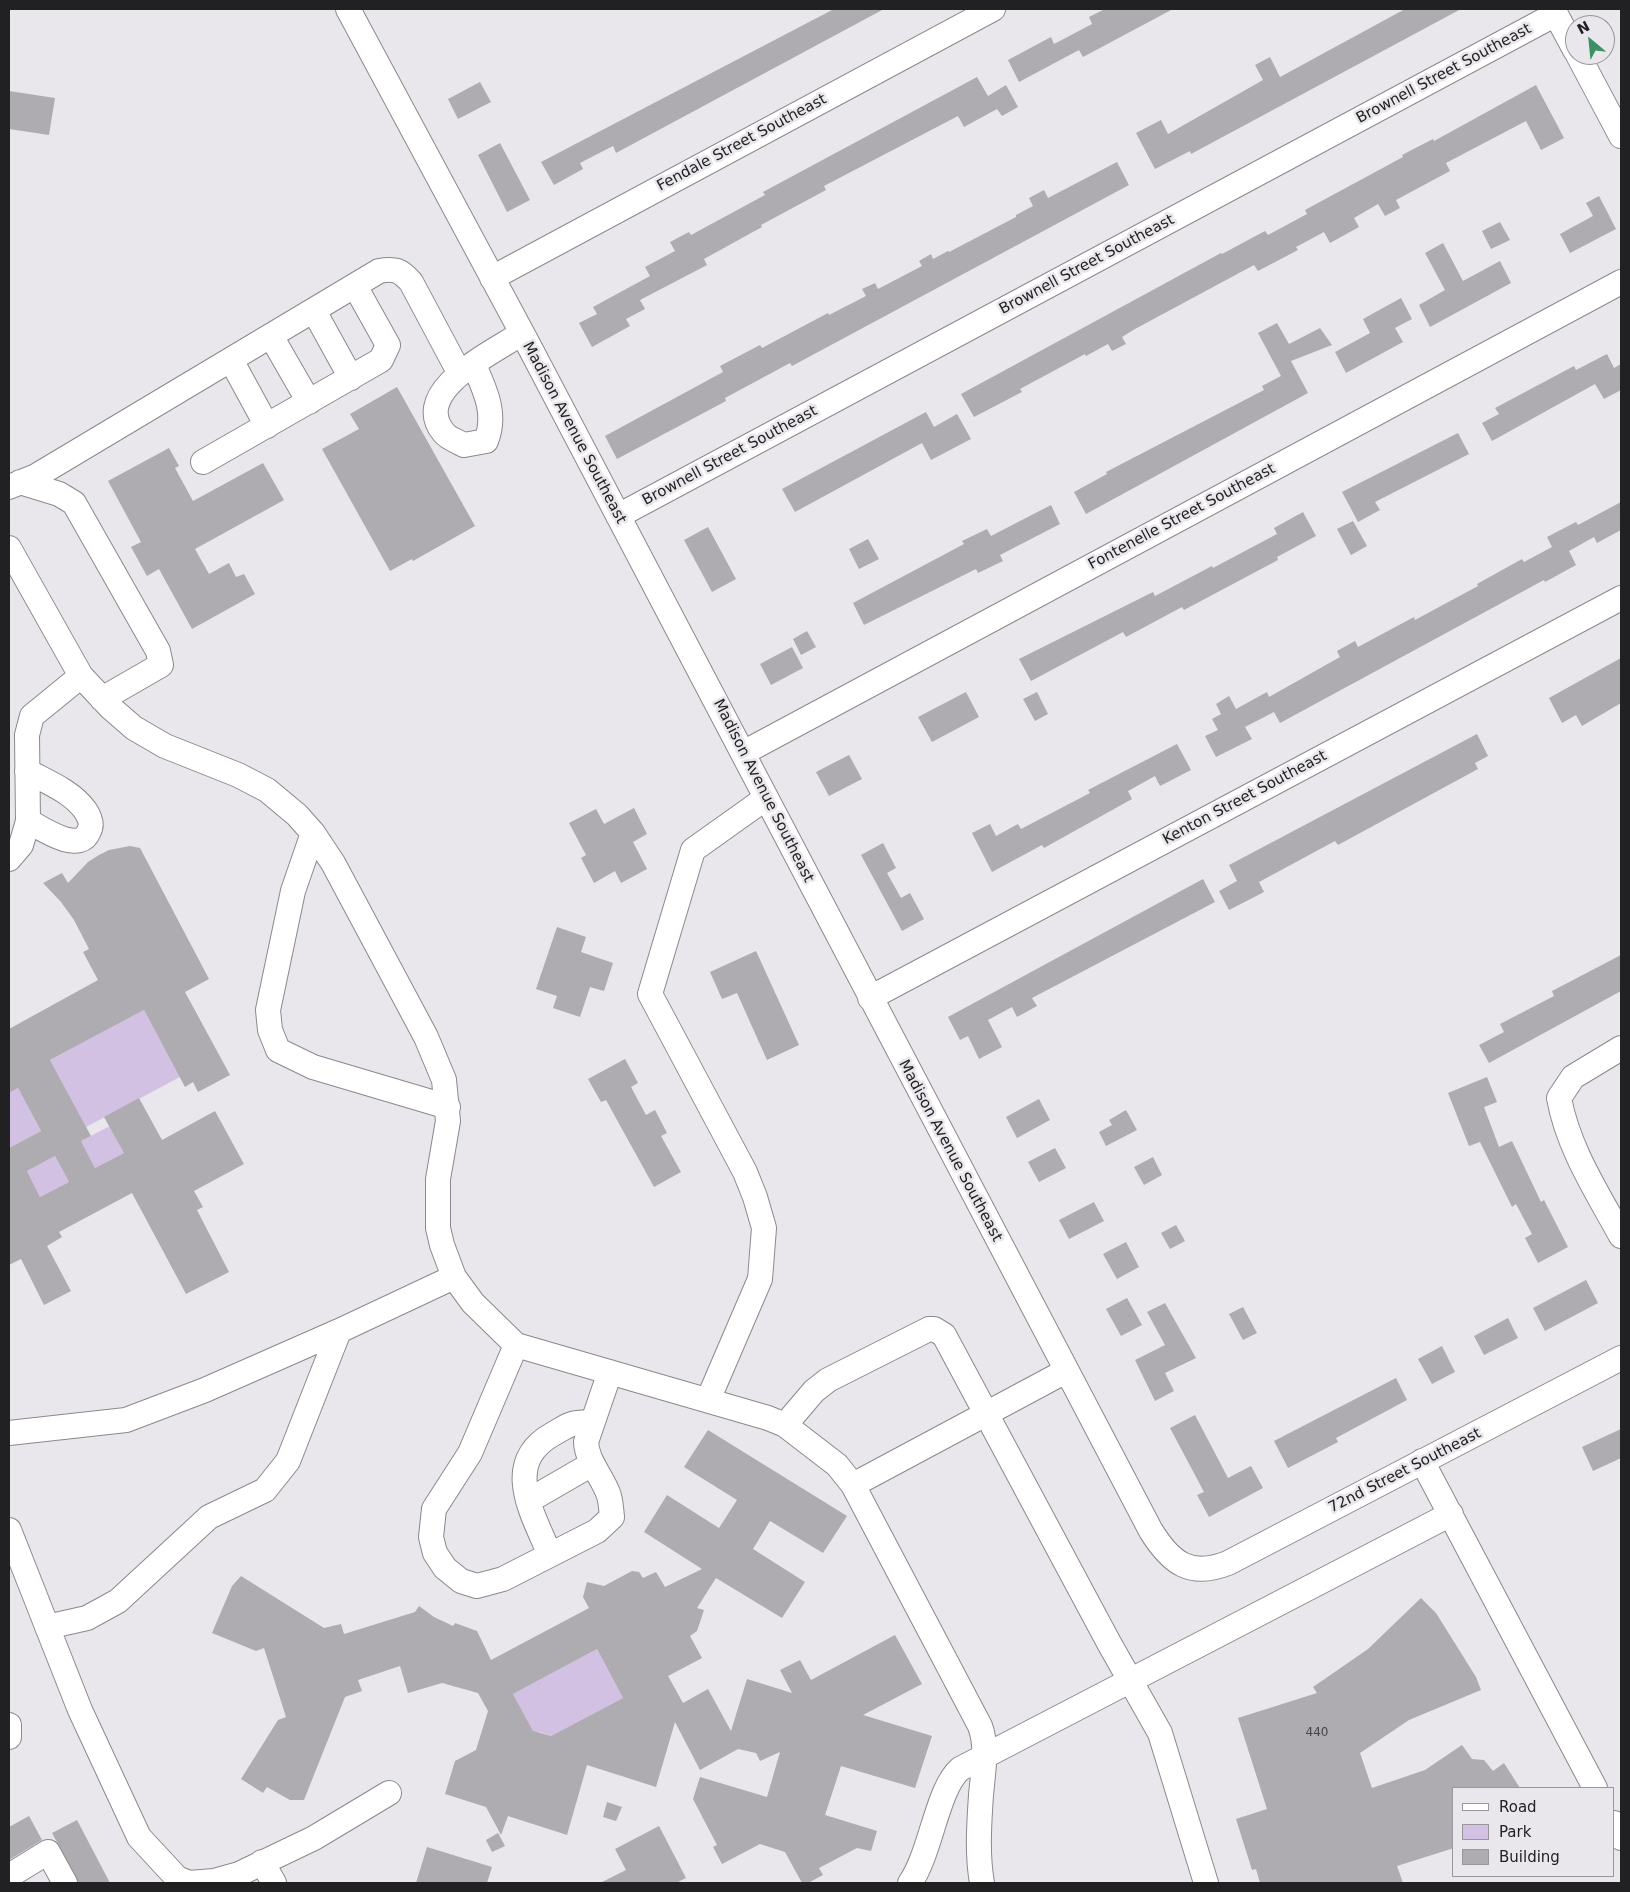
<!DOCTYPE html>
<style>
body{margin:0}
#map{position:relative;width:1630px;height:1892px;overflow:hidden;background:#e9e6ec;font-family:"DejaVu Sans",sans-serif}
canvas{display:block}
.frame{position:absolute;inset:0;border:10px solid #212123;pointer-events:none}
.legend{position:absolute;left:1452px;top:1787px;width:162px;height:90px;box-sizing:border-box;background:#e9e6ec;border:1px solid #99979c;margin:0;padding:6px 9px;list-style:none;font-size:15px;color:#212123}
.legend li{display:flex;align-items:center;gap:10px;height:25px}
.legend b{width:25px;border:1px solid #99979c}
.north{position:absolute;left:1565px;top:15px;width:50px;height:50px;box-sizing:border-box;background:#e9e6ec;border:1px solid #99979c;border-radius:50%;rotate:332deg;font-size:14px;font-weight:700;line-height:20px;text-align:center;color:#212123}
.north::after{content:'';display:block;margin:auto;width:18px;height:22px;background:#3c9164;clip-path:polygon(50% 0,100% 100%,50% 72%,0 100%)}
</style>
<div id="map">
<canvas width="1630" height="1892"></canvas>
<div class="frame"></div>
<ul class="legend">
<li><b style="height:6px;background:#fff"></b>Road</li>
<li><b style="height:14px;background:#d2c1e3"></b>Park</li>
<li><b style="height:14px;background:#aeabb1"></b>Building</li>
</ul>
<div class="north">N</div>
</div>
<script>
const ctx = document.querySelector('canvas').getContext('2d');
ctx.lineJoin = 'round';
function paint(path, color) {
  ctx.fillStyle = color;
  ctx.fill(path, 'evenodd');
}
function strokePath(path, color, width, dash) {
  ctx.strokeStyle = color;
  ctx.lineWidth = width;
  ctx.lineCap = dash ? 'butt' : 'round';
  ctx.setLineDash(dash || []);
  ctx.stroke(path);
}
function drawText(font, color, halo, rows, align = 'center') {
  ctx.font = font + ' "DejaVu Sans",sans-serif';
  ctx.lineWidth = 5;
  ctx.setLineDash([]);
  ctx.textBaseline = 'middle';
  ctx.strokeStyle = halo;
  ctx.fillStyle = color;
  for (const [text, x, y, turn = 0] of rows) {
    ctx.save();
    ctx.translate(x, y);
    ctx.rotate((+turn || 0) * Math.PI / 180);
    ctx.textAlign = isNaN(turn) ? turn : align;
    if (halo) ctx.strokeText(text, 0, 0);
    ctx.fillText(text, 0, 0);
    ctx.restore();
  }
}
paint(new Path2D(`
 M144,1010L180,1077L86,1127L50,1060Z
 M18,1088L41,1131L9,1148V1093Z
 M110,1126L124,1153L95,1168L81,1141Z
 M55,1156L69,1182L40,1197L27,1171Z
 M597,1649L623,1698L551,1736L539,1732L535,1735L513,1694Z`), '#d2c1e3');
paint(new Path2D(`
 M834,9H884L616,153L613,146L580,163L583,169L554,185L541,162Z
 M1105,9H1173L1083,57L1079,50L1019,82L1008,60L1051,37L1054,44L1092,24L1089,17Z
 M1405,9H1461L1191,154L1190,151L1155,169L1136,133L1161,120L1168,134L1263,80L1255,65L1270,57L1280,77Z
 M977,77L988,96L1006,85L1018,107L1002,116L997,109L964,127L958,116L824,186L826,190L761,225L762,227L704,259L707,265L640,300L645,309L626,319L630,326L592,347L579,323L597,314L593,307L650,276L645,267L675,251L670,242L689,232L691,235L765,195L763,192Z
 M480,82L491,102L458,119L448,99Z
 M1536,85L1564,138L1541,150L1526,121L1446,163L1450,171L1396,200L1400,208L1385,216L1378,204L1354,218L1359,227L1330,243L1324,232L1296,247L1298,250L1258,271L1254,265L1135,329L1122,337L1126,344L1112,351L1108,344L1086,356L1085,354L1020,389L1022,392L974,417L961,394L1221,253L1222,254L1265,231L1268,235L1307,214L1305,210L1403,157L1402,155L1433,139L1434,141Z
 M9,91L55,98L49,135L9,129Z
 M500,143L530,200L507,212L478,155Z
 M1117,162L1129,185L792,366L790,363L725,398L726,401L617,459L605,436L723,372L720,366L760,345L762,348L828,313L829,315L866,296L862,289L875,283L878,289L922,266L919,261L931,254L933,259L948,251L949,252L1016,217V215L1033,206L1029,198L1044,190L1048,198Z
 M1599,196L1616,229L1570,253L1560,234L1593,216L1586,203Z
 M1500,222L1510,240L1491,249L1482,231Z
 M1443,243L1463,281L1500,261L1511,283L1430,327L1419,305L1445,290L1425,253Z
 M1401,298L1412,319L1395,328L1403,342L1346,373L1335,352L1370,333L1363,319Z
 M1277,323L1289,344L1320,328L1332,345L1291,361L1308,393L1086,514L1074,492L1107,474L1106,472L1264,390L1262,386L1281,376L1258,333Z
 M1607,354L1614,368L1621,364V390L1604,399L1595,384L1492,441L1482,423L1499,414L1495,408L1574,366L1576,370Z
 M397,387L475,526L413,561L412,559L390,571L322,449L359,429L350,414Z
 M926,412L934,427L957,414L971,439L931,460L922,443L795,512L782,489Z
 M1458,433L1469,454L1375,502L1380,510L1358,522L1342,492Z
 M169,448L179,466L175,468L193,501L263,463L284,500L195,549L209,574L229,563L236,577L244,574L255,594L192,629L159,569L147,576L131,547L141,542L108,481Z
 M1621,502V530L1597,543L1594,537L1569,551L1576,565L1545,582L1544,580L1280,723L1274,712L1245,727L1252,739L1216,757L1205,736L1218,730L1212,719L1221,714L1216,704L1229,696L1236,709L1267,692L1269,697L1340,657L1337,651L1355,641L1358,647L1414,617L1415,620L1478,586L1477,584L1522,559L1524,562L1552,547L1547,537L1576,522L1578,525Z
 M1051,505L1060,524L1000,555L1003,561L978,573L976,569L864,625L853,603L964,544L962,541L987,529L991,536Z
 M1303,512L1316,536L1277,557L1278,560L1184,610L1182,607L1126,637L1123,632L1031,681L1019,659L1153,592L1155,596L1212,566L1213,568L1277,534L1274,528Z
 M1353,521L1367,546L1351,555L1337,529Z
 M708,527L736,579L712,592L684,540Z
 M868,539L879,559L859,569L849,549Z
 M807,631L816,647L801,655L793,639Z
 M792,647L803,668L771,685L760,664Z
 M1621,658V703L1582,726L1576,715L1562,723L1549,698Z
 M966,692L979,717L932,742L918,717Z
 M1037,692L1048,714L1035,721L1023,699Z
 M1477,734L1488,756L1475,763L1478,769L1338,845L1335,841L1259,882L1264,892L1229,910L1219,891L1237,881L1229,865Z
 M1177,744L1191,770L1160,786L1155,776L1128,791L1132,799L1044,848L1042,845L992,872L972,833L990,824L996,836L1018,824L1021,829L1090,793L1088,790Z
 M849,755L862,779L829,796L816,772Z
 M634,808L647,834L633,842L647,869L621,883L615,871L594,883L581,858L586,855L569,823L596,809L604,824Z
 M883,843L896,868L887,873L901,898L910,893L924,919L902,931L861,855Z
 M130,846L140,848L209,979L185,992L230,1075L198,1092L193,1082L185,1087L144,1010L50,1060L91,1136L81,1141L95,1168L124,1153L104,1117L139,1098L162,1140L215,1111L244,1164L194,1191L203,1207L197,1210L229,1272L186,1294L132,1193L59,1232L62,1237L47,1246L71,1291L44,1305L21,1259L9,1265V1148L41,1131L18,1088L9,1093V1029L98,980L83,952L89,949L74,920L61,902L43,883L62,873L68,883L88,862L99,855L109,850ZM55,1156L69,1182L40,1197L27,1171Z
 M1203,879L1215,902L1032,998L1037,1006L1017,1017L1012,1007L988,1020L1002,1047L979,1059L968,1036L960,1040L948,1017Z
 M557,927L586,937L581,952L613,963L604,991L590,987L580,1017L553,1008L557,996L536,989Z
 M756,951L799,1045L767,1060L737,993L722,999L710,972Z
 M1621,955V991L1489,1063L1479,1045L1504,1032L1500,1024L1554,996L1552,991Z
 M625,1059L638,1083L631,1087L646,1115L655,1110L667,1133L661,1136L681,1172L654,1187L606,1100L601,1102L588,1079Z
 M1487,1077L1497,1102L1484,1107L1499,1147L1512,1141L1541,1202L1544,1200L1568,1247L1538,1263L1525,1238L1532,1234L1516,1204L1512,1207L1480,1142L1469,1146L1448,1093Z
 M1039,1099L1050,1120L1017,1138L1006,1117Z
 M1126,1110L1137,1130L1106,1146L1099,1132L1112,1125L1109,1120Z
 M1055,1148L1066,1168L1039,1182L1028,1162Z
 M1153,1157L1162,1175L1144,1185L1134,1167Z
 M1094,1202L1104,1221L1069,1239L1059,1220Z
 M1176,1225L1185,1241L1170,1249L1161,1233Z
 M1126,1242L1139,1267L1117,1279L1103,1254Z
 M1586,1280L1598,1303L1545,1331L1533,1308Z
 M1127,1298L1142,1325L1121,1336L1106,1309Z
 M1165,1303L1196,1358L1165,1373L1174,1391L1155,1401L1135,1360L1165,1345L1147,1312Z
 M1243,1307L1257,1333L1243,1340L1229,1314Z
 M1508,1318L1518,1338L1484,1355L1474,1336Z
 M1442,1346L1455,1372L1432,1384L1418,1359Z
 M1396,1378L1407,1400L1336,1438L1338,1442L1288,1468L1274,1441Z
 M1195,1415L1228,1478L1251,1466L1263,1488L1209,1517L1197,1495L1204,1492L1170,1428Z
 M1621,1429V1458L1593,1471L1582,1447Z
 M708,1430L847,1516L823,1553L770,1521L753,1549L805,1582L782,1618L716,1578L697,1608L704,1610L697,1631L690,1636L702,1658L668,1676L683,1703L708,1689L731,1731L747,1679L792,1693L780,1670L800,1660L811,1680L895,1635L922,1684L863,1715L932,1736L915,1788L841,1766L825,1815L877,1831L871,1851L857,1848L819,1868L823,1875L808,1883H802L785,1852L760,1844L722,1864L713,1847L717,1845L693,1799L700,1777L767,1797L780,1752L760,1761L756,1753L738,1749L700,1770L675,1722L656,1787L587,1765L567,1835L508,1816L501,1835L486,1807L445,1794L455,1761L476,1750L488,1711L478,1693L442,1683L408,1693L400,1666L358,1680L362,1691L345,1697L304,1800H290L267,1787L263,1793L241,1779L278,1720L286,1717L264,1648L256,1651L212,1633L232,1586L241,1576L324,1628L341,1624L344,1634L415,1612L419,1606L434,1617L453,1626L455,1623L477,1631L491,1660L589,1608L583,1597L587,1582L604,1586L632,1571L639,1572L643,1578L656,1572L665,1587L702,1569L644,1532L667,1495L719,1528L737,1500L684,1467ZM597,1649L623,1698L551,1736L533,1731L513,1694Z
 M1421,1598L1436,1613L1476,1677L1481,1690L1409,1720L1360,1753L1372,1788L1425,1770L1462,1745L1472,1759L1484,1760L1493,1771L1504,1763L1520,1788H1454V1848L1397,1866L1403,1883H1260L1256,1869L1252,1870L1236,1819L1267,1809L1238,1718L1317,1693L1313,1687L1368,1649Z
 M607,1802L622,1807L616,1821L603,1817Z
 M29,1816L42,1840L9,1860V1827Z
 M77,1820L110,1883H79L52,1833Z
 M659,1826L686,1878L676,1883H600L626,1870L615,1849Z
 M498,1833L505,1846L492,1852L486,1840Z
 M427,1847L492,1867L487,1883H416Z`), '#aeabb1');
const minor = new Path2D(`
 M348,9L528,344L1151,1531C1171,1563 1190,1578 1228,1563L1621,1358
 M1553,9L1575,50
 M1578,55L1621,136
 M492,278L993,9
 M314,311L351,378
 M271,336L309,402
 M231,360L267,426
 M474,365C485,390 497,414 486,441L464,445C458,442 448,438 444,433C409,391 494,352 522,333
 M203,462L381,360L388,345L355,286
 M20,482L59,494L74,503L158,651L161,665L102,699
 M9,487L36,476L379,271C395,268 400,270 411,282L460,374
 M618,516L1556,14
 M9,548L81,676L111,708L134,728L165,746L238,775L267,790L297,815L313,833L333,863L426,1037L444,1080L448,1121L438,1179V1228L442,1245L454,1277L473,1303L516,1345L768,1418L785,1425L837,1465L853,1485L980,1726C988,1747 983,1772 981,1795C979,1825 977,1854 982,1883
 M743,753L1621,282
 M27,771C47,782 71,791 85,810C89,816 93,824 89,831C80,855 41,828 28,821
 M313,833L293,891L268,1010L270,1030L278,1050L313,1067L448,1107
 M9,859L21,845L28,821L27,735L32,716L81,676
 M870,998L1621,598
 M1621,1048L1573,1077L1559,1098C1568,1148 1597,1192 1621,1236
 M516,1345L470,1453L434,1509L431,1537L435,1553L445,1568L461,1581L477,1586L503,1579L597,1531L612,1517C611,1509 611,1500 608,1493C601,1475 587,1461 586,1442L610,1372
 M708,1400L760,1279L764,1228L755,1197L745,1172L650,994L693,850L766,798
 M785,1425L814,1391L828,1380L929,1329H934L944,1335L1109,1643L1160,1733L1206,1883
 M9,1433L126,1420L205,1390L339,1331
 M1422,1461L1595,1788
 M853,1485L1066,1371
 M528,1501L592,1464
 M9,1530L80,1710L139,1837L177,1878L189,1883L214,1881L239,1874L314,1838L389,1793
 M550,1555C533,1514 501,1463 553,1434C569,1425 572,1421 591,1423
 M47,1627L87,1618L118,1601L209,1517L265,1490L288,1461L339,1331L454,1277
 M9,1725V1737
 M1614,1823L1621,1838
 M262,1862L274,1883
 M9,1876L48,1852L65,1883
 M910,1883C931,1853 937,1789 960,1769L1451,1514`);
strokePath(minor, '#8b888e', 26);
strokePath(minor, '#fff', 24);
drawText('12px', '#444446', null, [
 ["440",1317,1733]
]);
drawText('15px', '#212123', '#e9e6ec', [
 ["Brownell Street Southeast",1444,74,-28],
 ["Fendale Street Southeast",742,143,-28],
 ["Brownell Street Southeast",1087,265,-28],
 ["Madison Avenue Southeast",574,433,62],
 ["Brownell Street Southeast",730,456,-28],
 ["Fontenelle Street Southeast",1182,517,-28],
 ["Madison Avenue Southeast",763,791,63],
 ["Kenton Street Southeast",1245,798,-28],
 ["Madison Avenue Southeast",950,1151,62],
 ["72nd Street Southeast",1405,1471,-27]
]);
</script>
